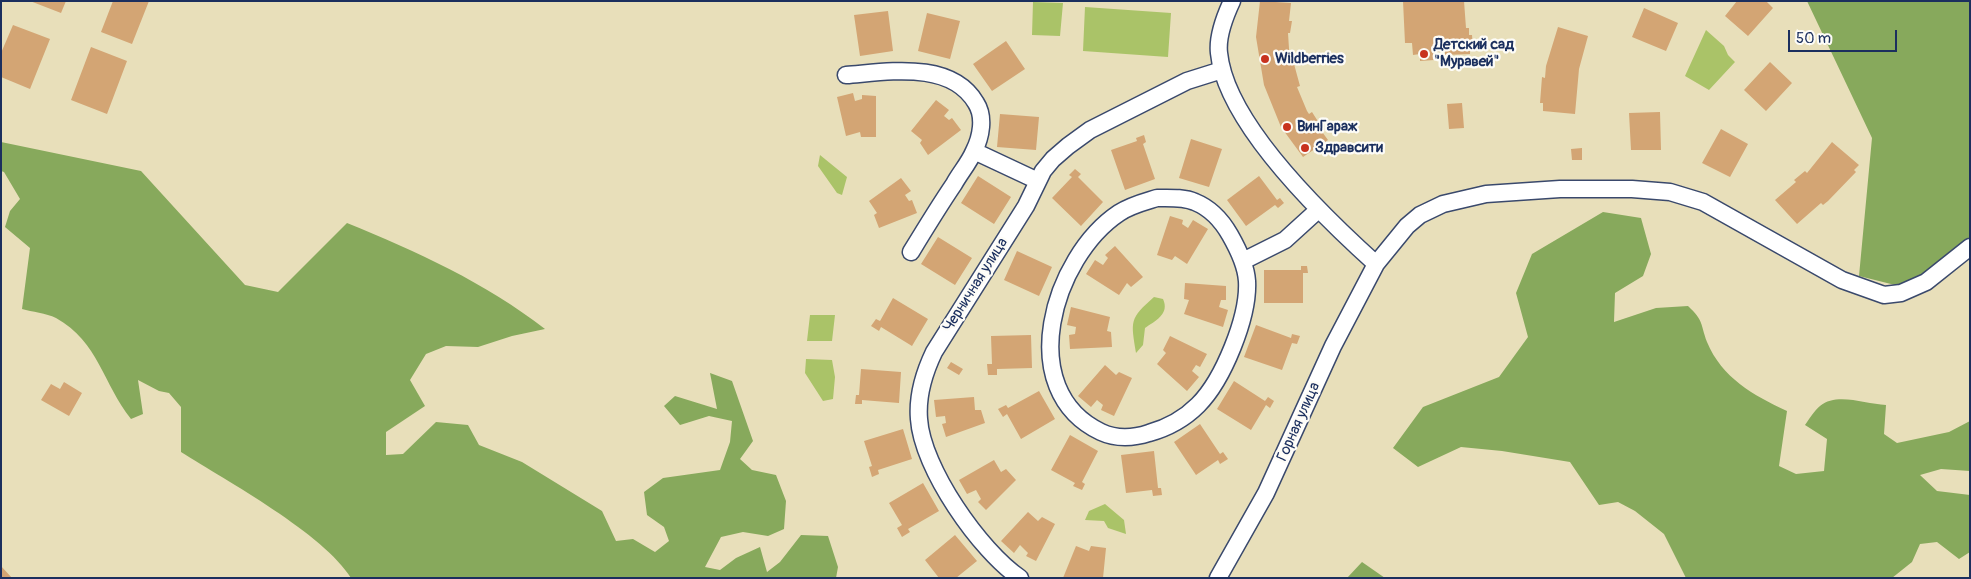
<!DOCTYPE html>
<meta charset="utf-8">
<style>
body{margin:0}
#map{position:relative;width:1971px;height:579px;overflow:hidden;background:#e8dfba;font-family:Pangolin,sans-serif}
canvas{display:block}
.frame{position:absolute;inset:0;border:2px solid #1b2f5e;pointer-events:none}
.scale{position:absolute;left:1788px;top:30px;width:109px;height:22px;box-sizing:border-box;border:2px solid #1b2f5e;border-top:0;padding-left:6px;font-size:15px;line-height:18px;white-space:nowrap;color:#1b2f5e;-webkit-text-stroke:4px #fdfcf7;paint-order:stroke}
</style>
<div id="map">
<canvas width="1971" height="579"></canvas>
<div class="frame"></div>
<div class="scale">50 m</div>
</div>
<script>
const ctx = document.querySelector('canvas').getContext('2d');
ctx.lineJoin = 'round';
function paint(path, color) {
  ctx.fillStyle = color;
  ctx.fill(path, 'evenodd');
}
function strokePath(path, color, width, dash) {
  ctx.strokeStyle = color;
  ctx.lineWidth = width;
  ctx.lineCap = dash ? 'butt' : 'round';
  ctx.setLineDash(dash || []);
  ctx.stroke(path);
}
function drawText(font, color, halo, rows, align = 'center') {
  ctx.font = font + ' Pangolin,sans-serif';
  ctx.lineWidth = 4.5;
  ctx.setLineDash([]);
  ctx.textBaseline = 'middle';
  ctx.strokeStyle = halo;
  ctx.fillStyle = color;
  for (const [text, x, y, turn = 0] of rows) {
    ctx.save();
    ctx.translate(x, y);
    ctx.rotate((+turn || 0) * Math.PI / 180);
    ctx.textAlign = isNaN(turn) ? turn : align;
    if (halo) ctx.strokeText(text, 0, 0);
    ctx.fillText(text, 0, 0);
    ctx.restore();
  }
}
paint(new Path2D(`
 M1033,2L1063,3L1060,36L1032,35Z
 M1085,7L1171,13L1168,57L1083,51Z
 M1706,30L1724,46L1728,55L1735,62L1709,90L1685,76Z
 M820,155L847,177L842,195L837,193L818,166Z
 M1154,297L1163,299C1170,314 1155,321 1145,328L1143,345L1136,353C1131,321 1129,319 1154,297Z
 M810,315H835L832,341H807Z
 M806,359L832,360L835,377L833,399L823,401L805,373Z
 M1105,504L1124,520L1126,534L1108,528L1104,521L1085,520L1089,511Z`), '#aac368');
paint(new Path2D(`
 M1807,1H1970V238L1925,278L1899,286L1859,276L1872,138Z
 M1,142L141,171L245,285L278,292L347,223C416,251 486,283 545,329L512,336L478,347L446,346L426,354L410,380L425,406L386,432V455L403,454L436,422L468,425L479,445L522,462L602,511L616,541L633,539L655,552L669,541L664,527L647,515L644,492L663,478L720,470L730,442L732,421L709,416L680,425L664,406L675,396L717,409L710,373L732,381L753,441L740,459L752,470L776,475L786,501L784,529L768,536L743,532L721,537L705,567L720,570L736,558L760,547L767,572L780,562L801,535L828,536L838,567L836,578H351C324,534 227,481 181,452V407L169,393L159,391L138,380L143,414L131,419C103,384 99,342 56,318C46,313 32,312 22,309L30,248L5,227L10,211L20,199L4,172L1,171Z
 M1603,212L1641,218L1651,254L1643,276L1615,293L1614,322L1656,308L1688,306C1704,321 1700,323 1707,342C1722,378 1753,395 1787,411L1779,466L1796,474L1824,471L1827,439L1805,425C1809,419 1814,411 1820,406C1837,392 1865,404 1886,405L1884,434L1897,443L1949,432L1970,421V471L1941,469L1920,475L1937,491L1970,495V552L1959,559L1937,542L1920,544L1912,562L1892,578H1686L1664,534L1635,511L1618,502L1599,505L1570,462L1502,451L1461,447L1418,467L1393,448L1423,407L1499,377L1528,337L1516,293L1532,254Z
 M1362,562L1385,578H1347Z`), '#87a95c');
paint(new Path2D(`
 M30,1H66L61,13Z
 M113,1H149L132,44L101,32Z
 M1260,1L1291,3L1289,21H1292L1290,33H1288L1290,64H1294L1300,86L1297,87L1307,111L1309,114L1312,112L1319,123L1317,125L1328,140L1303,157L1281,127L1264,85L1256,37Z
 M1403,1H1464L1466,28H1469V35H1472L1473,48H1470V54L1445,55V51L1434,52V60L1420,61V54L1413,55L1412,43H1405Z
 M1737,1H1766L1773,8L1748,36L1725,16Z
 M1644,8L1678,23L1666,51L1632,37Z
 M888,11L893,51L860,56L854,15Z
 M927,13L960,21L950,59L918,51Z
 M13,25L50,39L30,89L1,77V53Z
 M1558,27L1588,36L1579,69L1575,114L1543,111V103H1540L1542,77L1545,78L1546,66Z
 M1006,41L1025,69L992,91L973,64Z
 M91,47L127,61L107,114L71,100Z
 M1770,62L1792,83L1766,111L1744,90Z
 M853,93L855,101L862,99V95L876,96V137H861L860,132L846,136L837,97Z
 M936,100L949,110L944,116L949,120L952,118L961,130L928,155L920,143L922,140L911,131Z
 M1462,103L1464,128L1449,129L1447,104Z
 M1660,112L1661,150H1631L1629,113Z
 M1000,114L1039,117L1036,150L997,147Z
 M1721,129L1748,144L1730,177L1702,163Z
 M1144,135L1146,142L1143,144L1155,179L1125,190L1111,150L1137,141L1136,138Z
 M1191,139L1222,149L1209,187L1179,178Z
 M1832,142L1859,165L1854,170L1856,172L1828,201L1823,205L1821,203L1797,224L1775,200L1796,182L1794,180L1805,171L1807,173Z
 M1582,148V160H1572L1571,149Z
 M1075,169L1081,174L1078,177L1103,202L1081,226L1052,198L1072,177L1069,175Z
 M978,176L1011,197L994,224L961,203Z
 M1259,176L1277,200L1280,198L1284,203L1278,208L1275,205L1246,226L1227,200Z
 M901,178L911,191L905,195L909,201L912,200L917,213L879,228L874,215L877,213L869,201Z
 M1170,216L1183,220L1182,224L1188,228L1193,220L1208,229L1187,264L1175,256L1172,260L1157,255Z
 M938,237L972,258L955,285L921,264Z
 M1115,246L1143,277L1131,287L1127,283L1119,295L1086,274L1095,260L1103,265L1108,258L1105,255Z
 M1017,251L1052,267L1039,296L1004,280Z
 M1301,266H1307L1308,273H1303V303H1264V270H1301Z
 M1185,283L1226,286V300H1221L1219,307L1228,310L1223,327L1184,314L1189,300L1184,299Z
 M893,298L928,319L912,346L881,327L879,331L871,326L876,319L880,321Z
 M1071,307L1110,317L1107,331L1111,332L1112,347L1070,349L1069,335L1075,334L1076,327L1067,325Z
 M1256,325L1291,338L1292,334L1300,336L1297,344L1292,343L1282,370L1244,357Z
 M1031,335L1032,368L997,369V375H988L987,364H992L991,336Z
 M1170,336L1207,354L1200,367L1196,365L1192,371L1199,377L1187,391L1157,364L1166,353L1163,350Z
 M951,362L963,369L959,375L947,368Z
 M1105,365L1116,375L1119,372L1132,378L1114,416L1101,410L1103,405L1097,400L1091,407L1078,396Z
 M861,369L901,372L899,403L862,400V404H855L856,395H859Z
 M1234,381L1265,401L1268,397L1274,401L1270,408L1266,405L1251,430L1217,409Z
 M64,382L82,393L69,416L41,400L51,384L60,389Z
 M1039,391L1055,419L1021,439L1007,414L1003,417L998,409L1006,405L1008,408Z
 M974,397L975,410H981L985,423L946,437L942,424L946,423L945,416L936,417L934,400Z
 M1200,424L1220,454L1223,452L1228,459L1220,464L1218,460L1196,475L1174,442Z
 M903,429L912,459L878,470L879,474L872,477L869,467L872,466L864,441Z
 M1070,435L1098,451L1082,482L1085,484L1082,490L1073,486L1075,483L1051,470Z
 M1154,451L1158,488H1161L1162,495L1153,496L1152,490L1126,493L1121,455Z
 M994,460L1001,472L1006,469L1016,480L986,510L978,502L981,499L976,490L967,494L959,480Z
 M923,483L939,511L908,529L910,532L902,537L897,528L902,525L889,503Z
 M1028,512L1038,521L1042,517L1055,524L1036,561L1026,556L1028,553L1020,545L1014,553L1001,541Z
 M955,535L977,561L956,578H939L925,560Z
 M1076,546L1089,551L1091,546L1106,548L1103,578H1063Z
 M1,566L12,578H1Z`), '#d3a574');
const street = new Path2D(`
 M1232,1C1225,16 1217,36 1219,53C1226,124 1325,218 1376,264
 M846,75C887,72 951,60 976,103C985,117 981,137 974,151C969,163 960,173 954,184C939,206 925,229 911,252
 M974,151L1038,181
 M1157,198C1169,198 1184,197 1195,202C1210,208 1222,221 1230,235C1238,249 1246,265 1247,281C1249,317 1223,380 1198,405C1184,419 1167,428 1149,433C1134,438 1116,439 1101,432C1013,390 1053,257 1119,213C1131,205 1144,202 1157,198Z
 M1243,261L1285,240L1318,210
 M1020,578C980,551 922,468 919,419C917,395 924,373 934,352L1026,206L1043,171L1053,159L1068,146L1090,130L1187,81L1222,70
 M1218,578L1266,493L1333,346L1376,264L1407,226L1420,215L1443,204L1486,194L1560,189H1632L1670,192L1703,202L1842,280L1884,295L1901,293L1926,282L1970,247`);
strokePath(street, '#3a496c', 19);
strokePath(street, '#fff', 16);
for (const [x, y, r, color] of [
 [1424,54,5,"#c8321e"],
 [1265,59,5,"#c8321e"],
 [1287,127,5,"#c8321e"],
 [1305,148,5,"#c8321e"]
]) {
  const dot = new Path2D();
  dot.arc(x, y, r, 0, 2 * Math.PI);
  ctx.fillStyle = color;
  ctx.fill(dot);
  strokePath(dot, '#fdfcf7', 2);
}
drawText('bold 15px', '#1b2f5e', '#fdfcf7', [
 ["Детский сад",1434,45],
 ["\"Муравей\"",1434,62],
 ["Wildberries",1275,59],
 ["ВинГараж",1297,127],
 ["Здравсити",1315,148]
], 'left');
drawText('15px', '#1b2f5e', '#fdfcf7', [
 ["Черничная улица",976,285,-58],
 ["Горная улица",1299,422,-66]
]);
</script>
